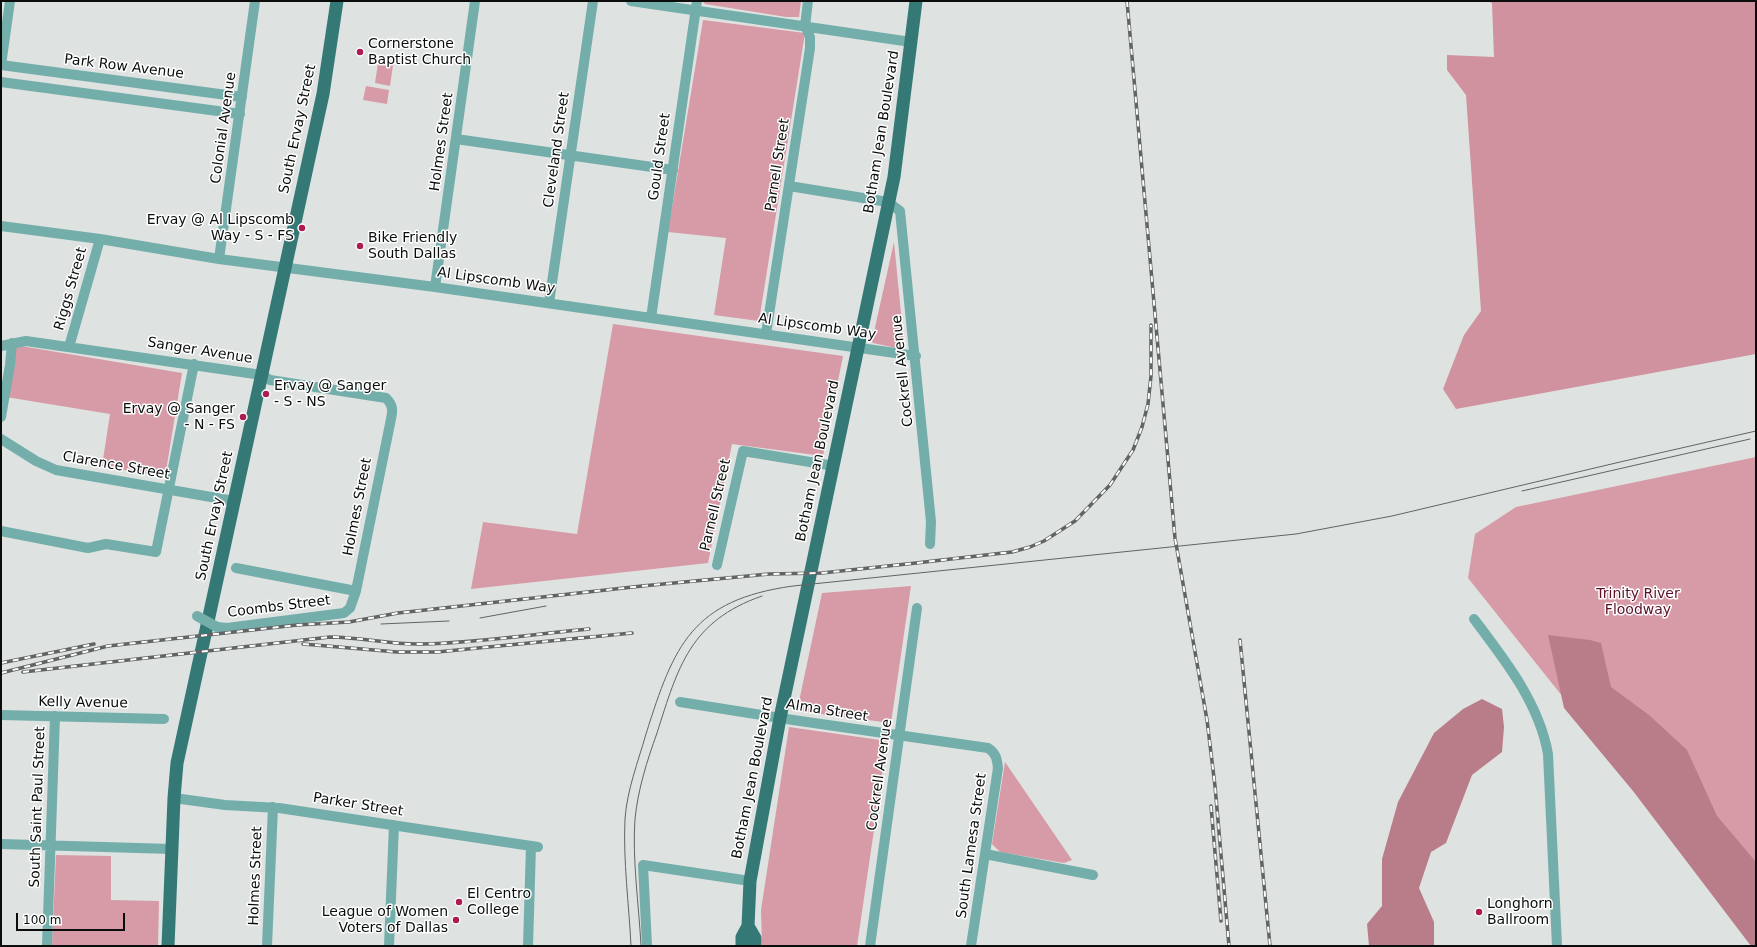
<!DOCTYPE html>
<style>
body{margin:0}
#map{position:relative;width:1757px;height:947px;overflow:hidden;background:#dee2e1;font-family:"DejaVu Sans",sans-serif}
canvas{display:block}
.frame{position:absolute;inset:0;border:2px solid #0b0d0d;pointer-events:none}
.scale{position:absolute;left:16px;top:913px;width:109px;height:18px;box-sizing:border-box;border:2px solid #0b0d0d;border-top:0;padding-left:5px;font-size:12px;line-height:14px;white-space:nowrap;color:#0b0d0d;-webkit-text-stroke:3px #fff;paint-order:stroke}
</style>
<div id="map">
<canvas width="1757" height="947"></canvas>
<div class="frame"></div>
<div class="scale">100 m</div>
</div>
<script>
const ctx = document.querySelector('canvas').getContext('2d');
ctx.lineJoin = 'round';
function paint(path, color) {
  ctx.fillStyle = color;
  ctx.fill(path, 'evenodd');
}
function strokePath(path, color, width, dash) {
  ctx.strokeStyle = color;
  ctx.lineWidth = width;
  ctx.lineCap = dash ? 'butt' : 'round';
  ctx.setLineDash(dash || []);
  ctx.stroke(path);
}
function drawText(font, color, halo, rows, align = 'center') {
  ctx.font = font + ' "DejaVu Sans",sans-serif';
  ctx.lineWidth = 3;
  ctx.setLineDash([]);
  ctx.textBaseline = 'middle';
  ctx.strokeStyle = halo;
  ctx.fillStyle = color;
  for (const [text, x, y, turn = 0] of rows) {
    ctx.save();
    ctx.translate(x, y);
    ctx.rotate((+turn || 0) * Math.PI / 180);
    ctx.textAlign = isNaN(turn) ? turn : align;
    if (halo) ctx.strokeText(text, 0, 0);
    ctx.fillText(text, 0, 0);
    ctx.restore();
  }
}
paint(new Path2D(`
 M702,1H801L799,17H786L705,4Z
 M703,20L805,33L759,321L714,315L726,238L668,232Z
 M378,63L393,65L390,86L375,83Z
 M366,86L389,90L387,104L363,100Z
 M894,242L904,344L901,347L896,348L873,343L872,341Z
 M613,324L843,356L823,456L732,444L708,563L471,589L483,522L577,534Z
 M15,345L182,373L165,477L102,466L110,414L6,397Z
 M1756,457V939L1468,578L1475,534L1516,507Z
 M911,586L891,723L797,711L822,593Z
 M789,727L887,741L857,946H762L761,910Z
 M1005,762L1072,860L1064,863L1000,852L992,844Z
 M56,855L111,856V900L159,901L158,946H52Z`), '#d79ba7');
paint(new Path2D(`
 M1487,1H1756V354L1456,409L1443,389L1464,335L1481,311L1466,95L1447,70V55L1494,57L1492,3Z`), '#d0929e');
paint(new Path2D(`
 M1548,635L1590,640L1601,643L1611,687L1649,715L1687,750L1717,816L1756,862V946H1751L1633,791L1564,708Z
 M1482,699L1502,709L1504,727L1502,752L1472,775L1446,843L1431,852L1419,888L1434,922V946H1369L1367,924L1382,906V859L1398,802L1434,733L1463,709Z`), '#b97d8a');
strokePath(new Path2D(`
 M631,1L911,42
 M1,65L242,97
 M1,65L10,1
 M1,82L240,114
 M456,139L673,170
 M789,186L888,202L900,211L931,522L930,544
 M1,226L100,239L219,259L435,287L916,356
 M219,259L255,1
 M435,287L475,1
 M549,303L593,1
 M651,318L697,1
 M766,334L810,48V37L805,26L808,1
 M1,346L26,341L262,375L270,380L386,398C393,405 393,410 391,419L356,591L350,608L344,613L227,628L217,627
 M69,347L100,239
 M1,417L10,365L12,343
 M1,439L36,461L56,470L234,501
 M1,531L88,548L106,544L156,552L194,364
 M717,565L743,451L834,466
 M236,568L356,591
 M1474,619C1505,660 1539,703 1548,754L1557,946
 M680,702L793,720L988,748C996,753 997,759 998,768L971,946
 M1,715L164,719
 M174,798L225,805L279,808L538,847
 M1,844L172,849
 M985,854L1093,875
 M47,946L55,716
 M267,946L273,807
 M389,946L394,825
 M528,946L531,846
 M647,946L643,865L750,881
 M870,946L917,608`), '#73aeaa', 10);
strokePath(new Path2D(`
 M748,926L755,938V946
 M168,946L174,798L177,763L323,94L337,1
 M742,946V937L748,926L750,881L780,718L894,177L916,1`), '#347976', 13);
strokePath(new Path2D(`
 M1522,491L1750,439
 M480,618L546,606
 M381,624L449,621
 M631,946C629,904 623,861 625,819C627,790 638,762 646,734C674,645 692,600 793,586L1296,534L1392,516L1620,462L1756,431
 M641,946C639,906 632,858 635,819C638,789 647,761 657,733C678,667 690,621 762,596`), '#616464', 1);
const rail = new Path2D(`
 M1127,1L1175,538L1207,720L1215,786L1229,946
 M1240,640L1270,946
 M303,644L397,652H437L632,633
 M1,663L94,644
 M23,672L330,637C361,637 391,645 422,644C478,643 534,634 589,629
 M1,673L108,646L297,625L349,622L398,613L642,586L769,574L822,573L916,563L1012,552L1030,547L1044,541L1075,521L1110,485L1133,450L1142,427L1148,404L1151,376V325
 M1211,806L1221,921`);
strokePath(rail, '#616464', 3.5);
strokePath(rail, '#fff', 2, [6]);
strokePath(new Path2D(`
 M197,616L217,627`), '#73aeaa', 10);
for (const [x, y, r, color] of [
 [360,52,4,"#ac1c52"],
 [302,228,4,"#ac1c52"],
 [360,246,4,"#ac1c52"],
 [266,394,4,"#ac1c52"],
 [243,417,4,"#ac1c52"],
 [459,902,4,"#ac1c52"],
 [1479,912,4,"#ac1c52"],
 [456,920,4,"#ac1c52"]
]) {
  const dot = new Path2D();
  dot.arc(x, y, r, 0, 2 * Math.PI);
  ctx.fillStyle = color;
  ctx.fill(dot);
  strokePath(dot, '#fff', 1.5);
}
drawText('14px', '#0b0d0d', '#fff', [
 ["Cornerstone",368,44],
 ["Baptist Church",368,60],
 ["Ervay @ Al Lipscomb",294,220,"right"],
 ["Way - S - FS",294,236,"right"],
 ["Bike Friendly",368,238],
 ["South Dallas",368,254],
 ["Ervay @ Sanger",274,386],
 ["- S - NS",274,402],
 ["Ervay @ Sanger",235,409,"right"],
 ["- N - FS",235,425,"right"],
 ["El Centro",467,894],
 ["College",467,910],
 ["Longhorn",1487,904],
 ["Ballroom",1487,920],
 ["League of Women",448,912,"right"],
 ["Voters of Dallas",448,928,"right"]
], 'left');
drawText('14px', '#0b0d0d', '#fff', [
 ["Park Row Avenue",124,67,7],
 ["Colonial Avenue",224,128,-82],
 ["South Ervay Street",298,129,-78],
 ["Botham Jean Boulevard",882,132,-81],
 ["Holmes Street",442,142,-82],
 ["Cleveland Street",557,150,-82],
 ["Gould Street",660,157,-82],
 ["Parnell Street",778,165,-81],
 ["Al Lipscomb Way",496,281,8],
 ["Riggs Street",71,289,-74],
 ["Al Lipscomb Way",817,327,8],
 ["Sanger Avenue",200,351,9],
 ["Cockrell Avenue",903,371,-96],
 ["Botham Jean Boulevard",818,461,-78],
 ["Clarence Street",116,466,10],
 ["Parnell Street",716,505,-77],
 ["Holmes Street",358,507,-79],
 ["South Ervay Street",215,516,-78],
 ["Coombs Street",279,607,-7],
 ["Kelly Avenue",83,703,1],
 ["Alma Street",827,711,9],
 ["Cockrell Avenue",880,775,-82],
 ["Botham Jean Boulevard",753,778,-79],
 ["Parker Street",358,805,9],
 ["South Saint Paul Street",38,807,-88],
 ["South Lamesa Street",972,846,-82],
 ["Holmes Street",256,876,-88]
]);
drawText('14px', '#5a1029', '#fff', [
 ["Trinity River",1638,594],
 ["Floodway",1638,610]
]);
</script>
